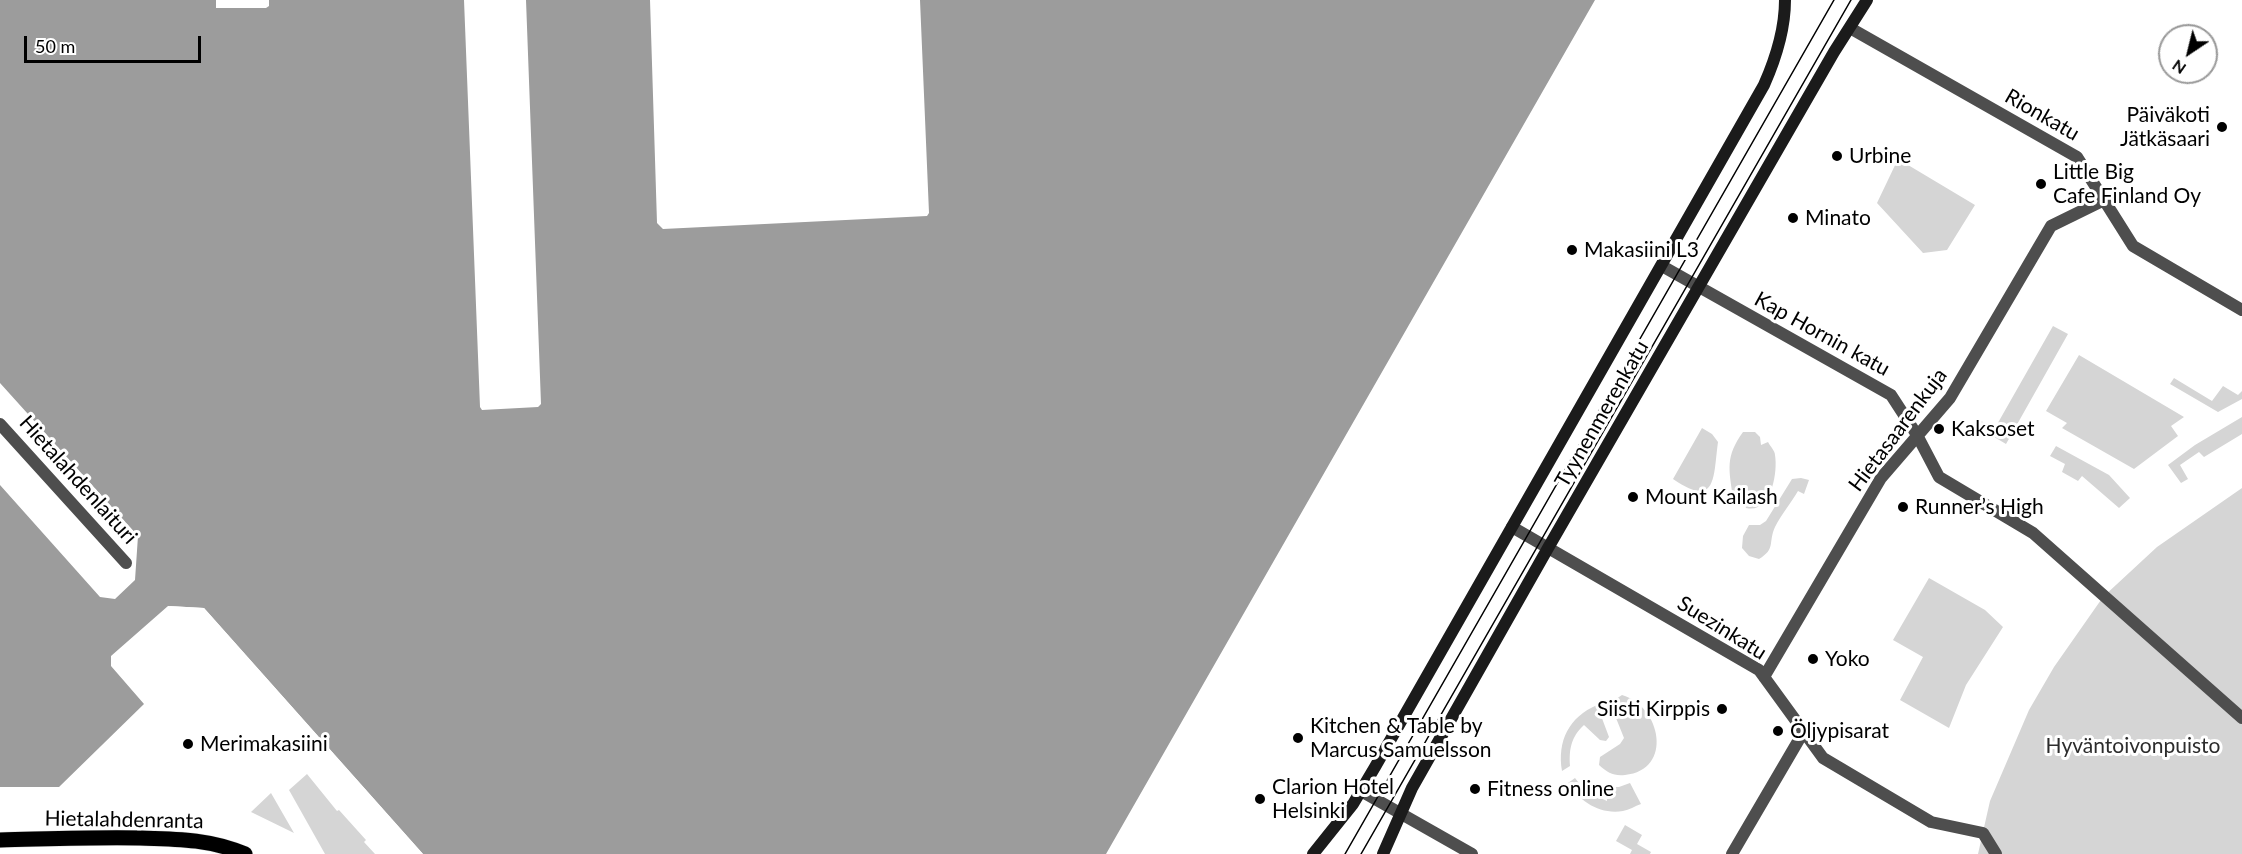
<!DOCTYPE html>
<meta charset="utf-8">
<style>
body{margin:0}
#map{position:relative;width:2242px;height:854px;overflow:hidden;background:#fff;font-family:Lato,sans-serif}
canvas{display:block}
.north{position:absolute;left:2158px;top:24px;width:60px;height:60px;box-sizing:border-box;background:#fff;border:2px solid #999;border-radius:50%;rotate:215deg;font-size:16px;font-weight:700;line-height:24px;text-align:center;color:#000}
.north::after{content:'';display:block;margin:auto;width:21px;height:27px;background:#000;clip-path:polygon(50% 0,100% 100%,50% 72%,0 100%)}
.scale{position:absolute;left:24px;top:36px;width:177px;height:27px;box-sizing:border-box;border:3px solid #000;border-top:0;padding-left:8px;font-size:18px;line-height:21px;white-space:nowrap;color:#000;-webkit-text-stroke:4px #fff;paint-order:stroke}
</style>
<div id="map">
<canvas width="2242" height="854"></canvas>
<div class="north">N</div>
<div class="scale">50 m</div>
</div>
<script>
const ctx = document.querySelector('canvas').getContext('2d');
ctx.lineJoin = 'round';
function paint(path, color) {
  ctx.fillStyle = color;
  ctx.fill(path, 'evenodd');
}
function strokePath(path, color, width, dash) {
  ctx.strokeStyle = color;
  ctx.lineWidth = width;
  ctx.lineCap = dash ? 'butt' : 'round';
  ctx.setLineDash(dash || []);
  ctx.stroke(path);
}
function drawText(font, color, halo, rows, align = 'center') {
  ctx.font = font + ' Lato,sans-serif';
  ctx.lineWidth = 6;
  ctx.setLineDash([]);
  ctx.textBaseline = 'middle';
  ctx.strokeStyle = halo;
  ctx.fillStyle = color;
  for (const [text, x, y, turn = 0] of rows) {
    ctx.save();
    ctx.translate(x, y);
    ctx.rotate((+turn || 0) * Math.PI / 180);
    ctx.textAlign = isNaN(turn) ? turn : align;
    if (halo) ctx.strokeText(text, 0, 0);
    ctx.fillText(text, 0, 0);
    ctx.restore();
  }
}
paint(new Path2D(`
 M1898,159L1975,205L1947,250L1923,253L1877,203Z
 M2053,326L2068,334L2006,444L1974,425L1977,419L1995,428Z
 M2079,355L2184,417L2171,426L2178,436L2134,469L2062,428L2067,423L2046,411Z
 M2174,378L2212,401L2223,386L2238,395L2242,391V399L2218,412L2170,384Z
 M2242,417V434L2204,457L2199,452L2180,465L2188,479L2181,483L2168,465L2195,445Z
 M1702,428L1712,434L1718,442C1713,478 1717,509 1673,479Z
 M1743,432H1755L1760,437L1761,445L1768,442C1770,446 1775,451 1775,455C1778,473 1771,514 1746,508L1741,491L1733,498C1729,469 1725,457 1743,432Z
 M2056,446L2109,475L2130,498L2119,508L2082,476L2078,481L2062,472L2065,464L2050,456Z
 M1801,478L1809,480L1804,494L1798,491C1791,503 1781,515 1775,527C1768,542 1776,549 1759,559L1749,556L1742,548L1743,536L1749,525H1760L1766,521L1792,479Z
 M2242,488V854H1978L1990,801L2029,710L2054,667L2103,597L2157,547Z
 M1929,578L1985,610L2003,627L1966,685L1949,728L1900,700L1923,657L1893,640Z
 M1622,695C1661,706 1674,770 1625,775C1613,776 1608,773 1599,765L1600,757L1620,744L1624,738L1612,708L1616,699Z
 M1597,705L1609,737L1606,741L1600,740L1584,725C1571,737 1569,749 1570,766L1562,771C1557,741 1569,717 1597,705Z
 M307,774L337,811L339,810L366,840L364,842L375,854H325L289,790Z
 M1575,778L1585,791L1607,801L1608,787H1619L1630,783L1641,804C1635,806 1629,810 1623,811C1600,815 1579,801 1568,783Z
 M271,793L294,833L251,812Z
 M1625,825L1642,835L1637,844L1651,852L1650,854H1630L1632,850L1616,841Z`), '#d5d5d5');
paint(new Path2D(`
 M0,0H216V8H266L269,6V0H464L480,407L482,410L538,407L541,404L526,0H650L657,223L663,229L927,216L929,213L920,0H1595L1106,854H423L204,608L168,606L111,656V666L144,704L59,787H0V485L100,597L115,599L135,580L138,536L0,383Z`), '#9c9c9c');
paint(new Path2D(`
 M169,606L204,608L423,854H419L203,611L172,609Z`), '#fff');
const primary = new Path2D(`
 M0,840C47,839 93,837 140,838C177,839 210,839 245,854`);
strokePath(primary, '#dbdbdb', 16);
strokePath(new Path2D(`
 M1850,28L2077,157L2133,246L2242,310
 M1662,266L1891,395L1917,435L1939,477L2033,533L2242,718
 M0,424L126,563
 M1512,527L1759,670L1823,758L1931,822L1983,833L1996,854
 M1764,677L1881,478L1950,398L2051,226L2104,200
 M1361,791L1472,854
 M1732,854L1804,731`), '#4e4e4e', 12);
strokePath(new Path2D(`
 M1313,854L1353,804L1375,767L1764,85C1776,58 1785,30 1785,0
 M1383,854L1412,788L1548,548L1834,52L1867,0`), '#1b1b1b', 12);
strokePath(primary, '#000', 15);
strokePath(new Path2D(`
 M1345,854L1834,0
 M1361,854L1851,0`), '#000', 1.5);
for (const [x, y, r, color] of [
 [2222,127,6,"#000"],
 [1837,156,6,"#000"],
 [2041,184,6,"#000"],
 [1793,218,6,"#000"],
 [1572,250,6,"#000"],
 [1939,429,6,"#000"],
 [1633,497,6,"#000"],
 [1903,507,6,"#000"],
 [1813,659,6,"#000"],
 [1722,709,6,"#000"],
 [1778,731,6,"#000"],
 [1298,738,6,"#000"],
 [188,744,6,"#000"],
 [1475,789,6,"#000"],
 [1260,799,6,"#000"]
]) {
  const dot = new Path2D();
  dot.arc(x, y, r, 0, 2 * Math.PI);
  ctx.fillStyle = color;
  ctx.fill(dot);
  strokePath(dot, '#fff', 2);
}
drawText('21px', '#000', '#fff', [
 ["Rionkatu",2042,115,30],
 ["Kap Hornin katu",1822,334,29],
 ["Tyynenmerenkatu",1602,414,-60],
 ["Hietasaarenkuja",1898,430,-53],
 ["Hietalahdenlaituri",78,480,48],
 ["Suezinkatu",1722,628,32],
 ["Hietalahdenranta",124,820,1]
]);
drawText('21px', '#000', '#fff', [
 ["Päiväkoti",2210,115,"right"],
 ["Jätkäsaari",2210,139,"right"],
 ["Urbine",1849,156],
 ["Little Big",2053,172],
 ["Cafe Finland Oy",2053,196],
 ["Minato",1805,218],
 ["Makasiini L3",1584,250],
 ["Kaksoset",1951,429],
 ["Mount Kailash",1645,497],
 ["Runner’s High",1915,507],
 ["Yoko",1825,659],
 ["Siisti Kirppis",1710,709,"right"],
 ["Kitchen & Table by",1310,726],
 ["Marcus Samuelsson",1310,750],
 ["Öljypisarat",1790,731],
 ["Merimakasiini",200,744],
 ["Clarion Hotel",1272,787],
 ["Helsinki",1272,811],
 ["Fitness online",1487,789]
], 'left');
drawText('21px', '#2c2c2c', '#fff', [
 ["Hyväntoivonpuisto",2133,746]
]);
</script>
